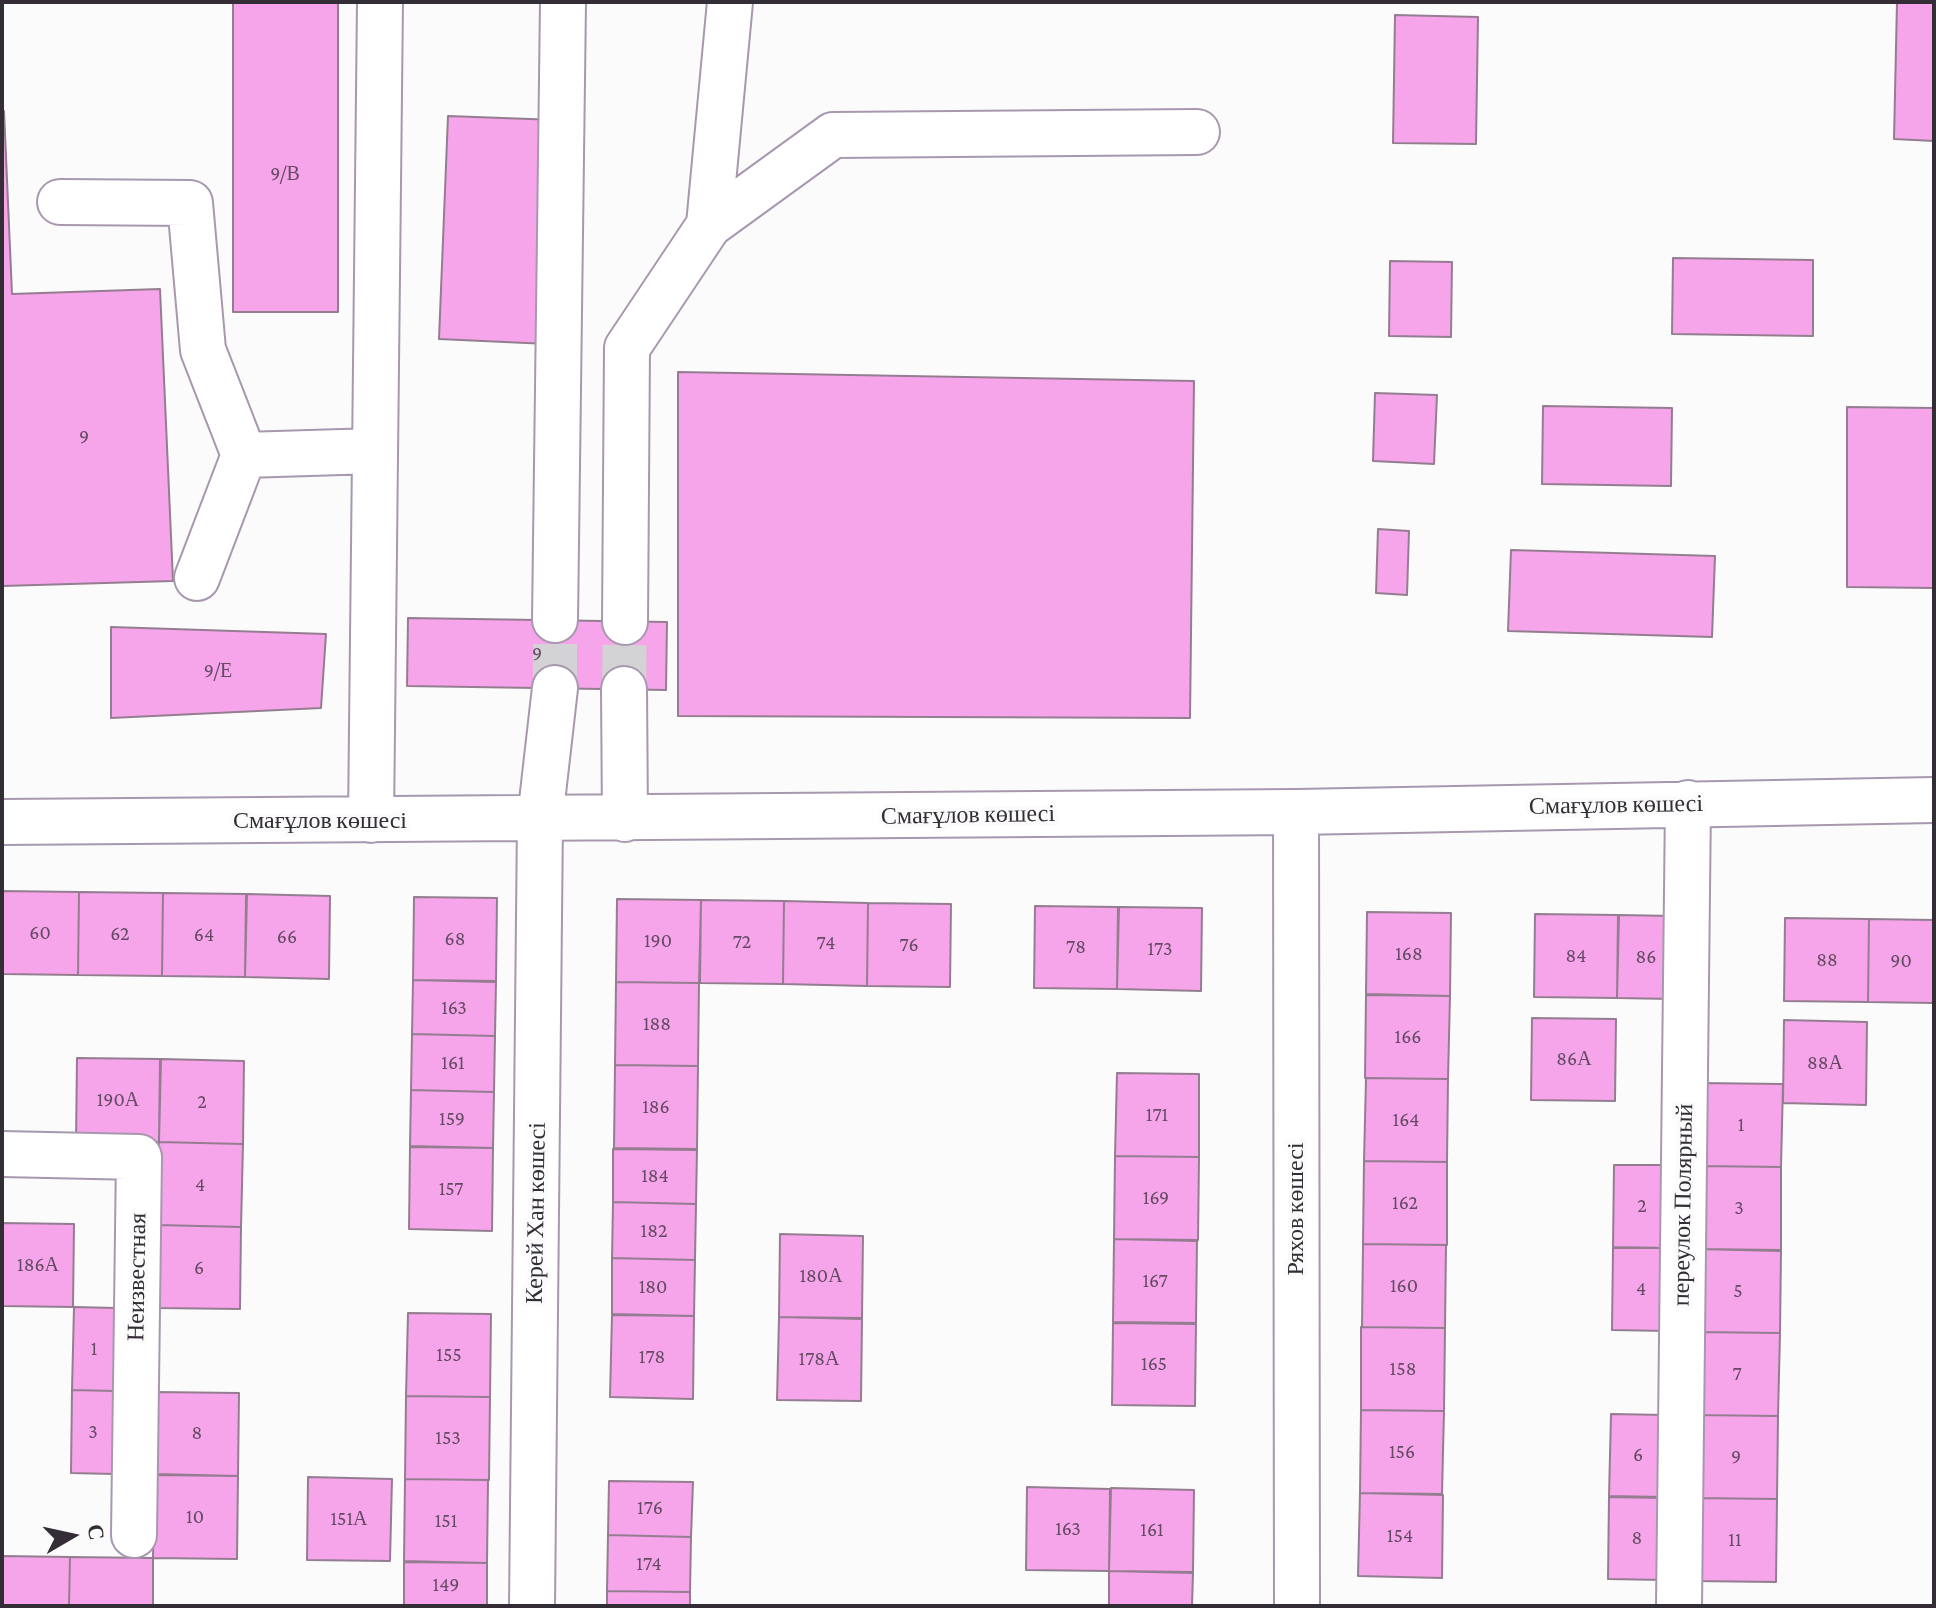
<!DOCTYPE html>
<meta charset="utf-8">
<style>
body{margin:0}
#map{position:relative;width:1936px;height:1608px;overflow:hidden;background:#fbfbfb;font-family:"Crimson Pro",serif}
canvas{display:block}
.frame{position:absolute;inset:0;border:4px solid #332d36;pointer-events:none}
.north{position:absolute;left:32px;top:1496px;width:80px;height:80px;-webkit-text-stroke:6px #fbfbfb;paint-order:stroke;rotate:81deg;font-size:22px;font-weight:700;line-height:32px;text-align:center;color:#332d36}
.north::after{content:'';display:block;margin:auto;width:28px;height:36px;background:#332d36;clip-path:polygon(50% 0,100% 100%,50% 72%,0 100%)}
</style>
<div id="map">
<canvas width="1936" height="1608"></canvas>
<div class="frame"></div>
<div class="north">С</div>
</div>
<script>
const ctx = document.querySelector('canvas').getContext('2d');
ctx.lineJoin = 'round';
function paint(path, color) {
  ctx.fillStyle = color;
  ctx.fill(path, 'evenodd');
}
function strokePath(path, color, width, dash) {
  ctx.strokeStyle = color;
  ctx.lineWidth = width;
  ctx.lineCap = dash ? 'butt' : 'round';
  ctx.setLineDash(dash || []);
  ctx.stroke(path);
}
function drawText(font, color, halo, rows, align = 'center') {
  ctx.font = font + ' "Crimson Pro",serif';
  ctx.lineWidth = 8;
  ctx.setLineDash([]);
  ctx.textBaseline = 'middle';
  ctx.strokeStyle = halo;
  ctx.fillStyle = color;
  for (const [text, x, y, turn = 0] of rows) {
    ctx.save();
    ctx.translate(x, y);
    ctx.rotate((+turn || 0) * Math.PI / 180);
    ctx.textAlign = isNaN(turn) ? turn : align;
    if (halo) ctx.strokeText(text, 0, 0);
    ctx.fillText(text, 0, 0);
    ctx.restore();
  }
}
const building = new Path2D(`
 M233,2H338V312H233Z
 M1897,2H1934V141L1894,139Z
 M1395,15L1478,17L1476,144L1393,143Z
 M2,111H4L12,294L160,289L173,581L2,586Z
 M448,116L557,120L548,344L439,339Z
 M1673,258L1813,260V336L1672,334Z
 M1390,261L1452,262L1451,337L1389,336Z
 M678,372L1194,381L1190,718L678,716Z
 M1375,393L1437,395L1434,464L1373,461Z
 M1543,406L1672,408L1671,486L1542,484Z
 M1847,407L1934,408V588L1847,587Z
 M1378,529L1409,531L1407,595L1376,593Z
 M1511,550L1715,556L1712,637L1508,631Z
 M408,618L667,622L666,690L407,686Z
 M111,627L326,634L321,708L111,718Z
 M2,891L79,892L78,975L2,974Z
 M79,892L163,893L162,976L78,975Z
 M163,893L246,894L245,977L162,976Z
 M247,894L330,896L329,979L245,977Z
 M414,897L497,898L496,981L413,980Z
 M617,899L701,900L699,983L616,982Z
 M701,900L784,901L783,984L700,983Z
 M784,901L868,903L867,986L783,984Z
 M868,903L951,904L950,987L867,986Z
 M1035,906L1118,907L1117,989L1034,988Z
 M1119,907L1202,908L1201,991L1117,989Z
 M1367,912L1451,913L1450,996L1366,994Z
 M1535,914L1618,915L1617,998L1534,997Z
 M1619,915L1674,916L1673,999L1617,998Z
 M1785,918L1869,919L1868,1002L1784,1001Z
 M1869,919L1934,920V1003L1868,1002Z
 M413,980L496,982L495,1036L412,1034Z
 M616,982L699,983L698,1066L615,1065Z
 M1366,995L1450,996L1448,1079L1365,1078Z
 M1532,1018L1616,1019L1615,1101L1531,1100Z
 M1784,1020L1867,1022L1866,1105L1783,1103Z
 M412,1034L495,1036L494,1092L411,1090Z
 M77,1058L160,1059L159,1142L76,1141Z
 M161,1059L244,1061L243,1144L159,1142Z
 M615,1065L698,1066L697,1149L614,1148Z
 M1117,1073L1199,1074V1157L1115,1156Z
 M1366,1078L1448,1079L1447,1162L1364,1161Z
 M1699,1083L1783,1084L1781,1167L1699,1166Z
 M411,1090L494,1092L493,1148L410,1146Z
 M159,1142L243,1144L241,1227L158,1225Z
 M410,1147L493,1148L492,1231L409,1229Z
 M613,1149L697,1150L696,1204L613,1202Z
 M1115,1156L1199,1157L1198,1240L1114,1239Z
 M1364,1161L1447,1162V1245L1363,1244Z
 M1614,1165H1671L1669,1248L1613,1247Z
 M1699,1166L1781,1167V1250L1697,1249Z
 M613,1202L696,1204L695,1260L612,1258Z
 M2,1223L74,1224L73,1307L2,1306Z
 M158,1225L241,1227L240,1309L157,1308Z
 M780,1234L863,1236L862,1318L779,1317Z
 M1114,1239L1197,1241L1196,1323L1113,1322Z
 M1363,1244L1446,1245L1445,1328L1362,1327Z
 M1613,1248H1669L1668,1331L1612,1330Z
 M1697,1249L1781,1251L1780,1333L1696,1332Z
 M612,1258L695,1260L694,1316L612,1314Z
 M74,1307L116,1308L115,1391L72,1390Z
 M408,1313L491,1314L490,1397L406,1396Z
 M612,1315L694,1316L693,1399L610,1397Z
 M779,1317L862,1319L861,1401L777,1400Z
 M1113,1323L1196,1324L1195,1406L1112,1405Z
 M1361,1327L1445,1328L1444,1411L1361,1410Z
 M1696,1332L1780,1333L1778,1416L1695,1415Z
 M72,1390L115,1391L114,1474L71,1473Z
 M156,1392L239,1393L238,1476L155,1474Z
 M406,1396L490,1397L489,1480L405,1479Z
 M1361,1410L1444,1411L1442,1494L1360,1493Z
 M1611,1414L1666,1415L1665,1497L1609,1496Z
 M1695,1415L1778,1416L1777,1499L1694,1498Z
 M154,1475L238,1476L237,1559L153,1558Z
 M308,1477L392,1479L390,1561L307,1560Z
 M405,1479L488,1480L487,1563L404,1561Z
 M609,1481L693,1482L691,1537L608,1535Z
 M1027,1487L1110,1489L1109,1571L1026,1570Z
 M1111,1488L1194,1490L1193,1572L1109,1571Z
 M1360,1493L1443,1495L1442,1578L1358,1576Z
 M1609,1497L1665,1498L1664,1580L1608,1579Z
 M1694,1498L1777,1499L1776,1582L1693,1581Z
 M608,1535L691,1537L690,1592L607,1591Z
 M2,1556L70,1557L69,1606H2Z
 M70,1557L153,1558V1606H69Z
 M404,1562L487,1563V1606H404Z
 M1109,1571L1193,1573L1192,1606H1109Z
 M607,1591L690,1592V1606H607Z`);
paint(building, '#f6a5ea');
strokePath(building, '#947d90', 2);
strokePath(new Path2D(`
 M555,688V620
 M624,689L625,622`), '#d3d2d4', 44, [44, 22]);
const minor = new Path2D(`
 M60,202L190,203L203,350L244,455
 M709,225L730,2
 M197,578L244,455L375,451
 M555,620L563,2
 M625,622L627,348L709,225L833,135L1197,132
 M624,689L625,819
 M1296,812L1297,1606
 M371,820L380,2
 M2,822L1296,812L1934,800
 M2,1154L139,1157L134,1535
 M532,1606L540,819L555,688
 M1679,1606L1688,803`);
strokePath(minor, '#a798b0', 48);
strokePath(minor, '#fff', 44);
drawText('20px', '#644b63', null, [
 ["9/В",285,174],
 ["9",84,437],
 ["9",537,654],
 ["9/Е",218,671],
 ["60",40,933],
 ["62",120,934],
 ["64",204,935],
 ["66",287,937],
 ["68",455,939],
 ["190",658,941],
 ["72",742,942],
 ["74",826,943],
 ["76",909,945],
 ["78",1076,947],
 ["173",1160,949],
 ["168",1409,954],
 ["84",1576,956],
 ["86",1646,957],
 ["88",1827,960],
 ["90",1901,961],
 ["163",454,1008],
 ["188",657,1024],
 ["166",1408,1037],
 ["86А",1574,1059],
 ["161",453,1063],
 ["88А",1825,1063],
 ["190А",118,1100],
 ["2",202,1102],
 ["186",656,1107],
 ["171",1157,1115],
 ["159",452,1119],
 ["164",1406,1120],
 ["1",1741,1125],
 ["184",655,1176],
 ["4",200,1185],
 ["157",451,1189],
 ["169",1156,1198],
 ["162",1405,1203],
 ["2",1642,1206],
 ["3",1739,1208],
 ["182",654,1231],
 ["186А",38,1265],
 ["6",199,1268],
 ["180А",821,1276],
 ["167",1155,1281],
 ["160",1404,1286],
 ["180",653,1287],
 ["4",1641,1289],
 ["5",1738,1291],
 ["1",94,1349],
 ["155",449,1355],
 ["178",652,1357],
 ["178А",819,1359],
 ["165",1154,1364],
 ["158",1403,1369],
 ["7",1737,1374],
 ["3",93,1432],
 ["8",197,1433],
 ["153",448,1438],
 ["156",1402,1452],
 ["6",1638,1455],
 ["9",1736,1457],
 ["176",650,1508],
 ["10",195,1517],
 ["151А",349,1519],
 ["151",446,1521],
 ["163",1068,1529],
 ["161",1152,1530],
 ["154",1400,1536],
 ["8",1637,1538],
 ["11",1735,1540],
 ["174",649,1564],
 ["149",446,1585]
]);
drawText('24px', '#332d36', '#fbfbfb', [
 ["Смағұлов көшесі",1616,805,-1],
 ["Смағұлов көшесі",968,815,-1],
 ["Смағұлов көшесі",320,821],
 ["переулок Полярный",1683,1205,-89],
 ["Ряхов көшесі",1296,1209,-90],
 ["Керей Хан көшесі",536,1213,-89],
 ["Неизвестная",137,1277,-89]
]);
</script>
